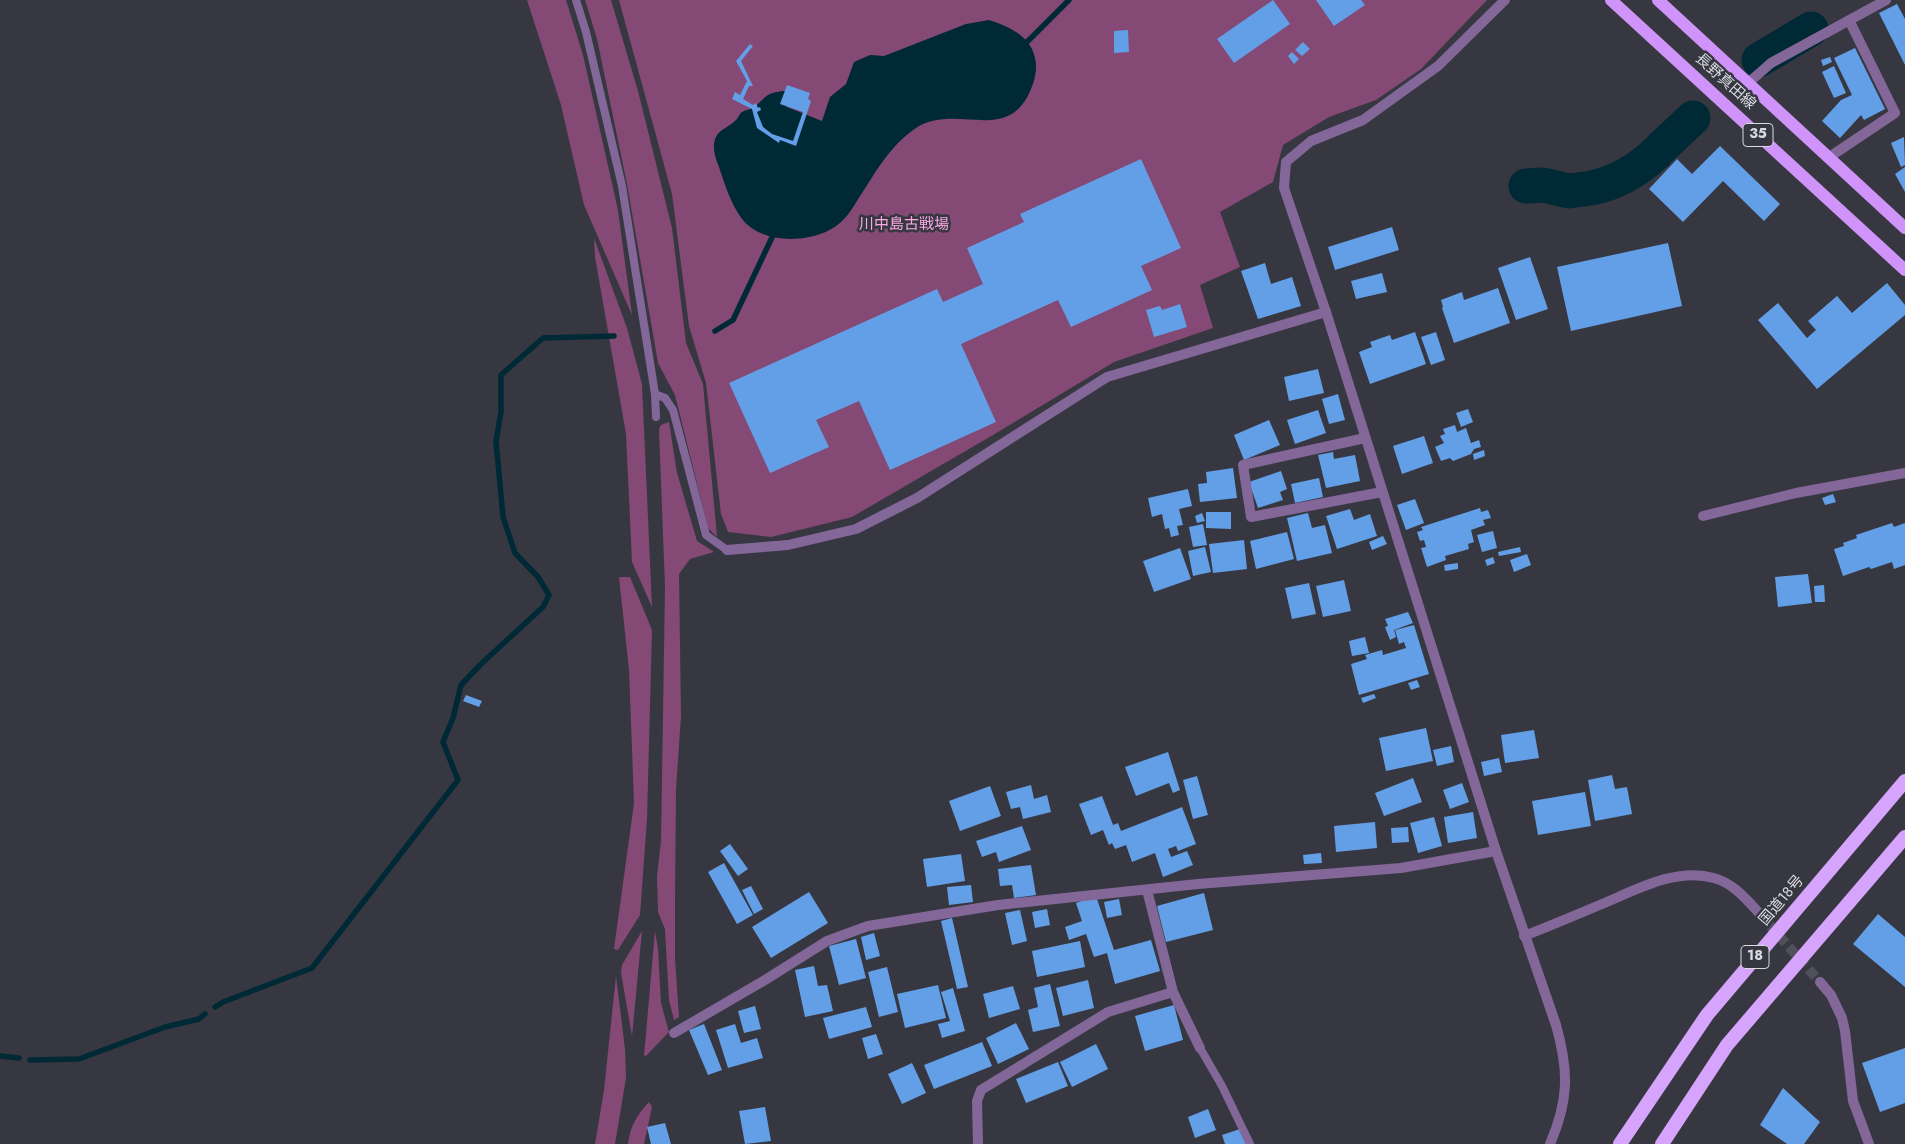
<!DOCTYPE html>
<meta charset="utf-8">
<style>
body{margin:0}
canvas{display:block;background:#363741}
</style>
<canvas width="1905" height="1144"></canvas>
<script>
const ctx = document.querySelector('canvas').getContext('2d');
ctx.lineJoin = 'round';
function paint(path, color) {
  ctx.fillStyle = color;
  ctx.fill(path, 'evenodd');
}
function strokePath(path, color, width, dash) {
  ctx.strokeStyle = color;
  ctx.lineWidth = width;
  ctx.lineCap = dash ? 'butt' : 'round';
  ctx.setLineDash(dash || []);
  ctx.stroke(path);
}
function drawText(font, color, halo, rows, align = 'center') {
  ctx.font = font + ' Jost,"Noto Sans JP",sans-serif';
  ctx.lineWidth = 5;
  ctx.setLineDash([]);
  ctx.textBaseline = 'middle';
  ctx.strokeStyle = halo;
  ctx.fillStyle = color;
  for (const [text, x, y, turn = 0] of rows) {
    ctx.save();
    ctx.translate(x, y);
    ctx.rotate((+turn || 0) * Math.PI / 180);
    ctx.textAlign = isNaN(turn) ? turn : align;
    if (halo) ctx.strokeText(text, 0, 0);
    ctx.fillText(text, 0, 0);
    ctx.restore();
  }
}
paint(new Path2D(`
 M527,0H566L583,55L618,210L632,315L584,205L561,105Z
 M585,0H611L638,91L672,228L686,343L703,384L717,537L708,528L675,395L658,363L627,184L597,39Z
 M619,0H1487L1421,69L1376,100L1329,117L1283,145L1273,182L1220,212L1240,267L1200,285L1213,328L1114,362L993,435L852,517L771,537L728,532L721,514L706,383L689,326L672,194Z
 M594,238L627,328L642,384L652,607L632,562L626,434L595,257Z
 M669,422L677,473L697,541L714,552L690,559L679,574L681,716L676,789L675,899V959L679,1017L674,1020L669,1000L665,929L658,912L657,876L661,841L665,587L659,429L661,425Z
 M619,577H630L652,630L647,819L640,915L618,950L614,949L634,803L629,670Z
 M642,931L632,1036L621,973L622,965Z
 M655,931L658,949L661,1003L669,1032L647,1055L644,1056Z
 M616,976L625,1049L626,1078L615,1144H595L604,1090Z
 M649,1102L652,1107L644,1144H628C630,1126 637,1115 649,1102Z`), '#844974');
paint(new Path2D(`
 M989,20C1005,25 1024,33 1032,49C1038,62 1037,75 1031,89C1008,146 957,102 916,128C889,146 874,175 857,201C853,207 849,214 844,219C822,244 763,247 742,219C731,204 725,185 719,167C715,157 711,145 717,135C721,129 730,126 735,121C738,119 739,114 742,112C745,110 749,110 752,108C759,105 763,97 770,94C777,91 785,91 792,90L786,104L787,107L822,121L830,97L846,84L854,62L870,55L884,56L966,24Z`), '#002936');
strokePath(new Path2D(`
 M1022,45L1028,41L1069,0
 M715,331L733,320L775,231
 M215,1007L223,1002L312,968L458,780L443,742L453,718L461,685L481,664L543,607L549,595L538,577L515,553L503,517L496,441L501,412V375L543,338L614,336
 M0,1056L19,1058
 M30,1060L79,1059L165,1027L199,1019L205,1014`), '#002936', 5.5);
strokePath(new Path2D(`
 M1759,60L1811,29
 M1661,148L1693,118
 M1526,186L1543,185L1569,191L1584,189
 M1591,188C1617,183 1637,171 1656,153`), '#002936', 35);
paint(new Path2D(`
 M1273,0L1290,24L1234,63L1217,39Z
 M1316,0H1361L1365,5L1334,26Z
 M1897,4L1905,19V65L1879,13Z
 M1128,30L1129,52L1114,53V31Z
 M1303,42L1310,49L1302,56L1295,50Z
 M750,44L753,46L741,61L753,86H749L743,99L753,105L756,103L758,108L760,107L761,110L757,112L763,127L772,134L793,141L803,112L780,104L787,85L810,93L808,99L811,101L796,146L780,140L779,143L757,128L752,109L732,99L735,92L740,95L747,81L736,61Z
 M1855,48L1885,109L1864,120L1861,115L1840,138L1822,121L1841,100L1852,95L1834,58Z
 M1292,52L1299,59L1294,64L1288,56Z
 M1830,57L1832,62L1823,66L1821,60Z
 M1834,66L1846,93L1834,98L1822,72Z
 M1904,137L1905,165L1901,167L1891,143Z
 M1720,146L1780,204L1764,221L1723,181L1683,222L1649,189L1677,159L1692,174Z
 M1141,159L1181,248L1141,266L1152,290L1071,327L1058,300L961,344L996,422L890,470L859,401L816,420L829,447L770,473L729,383L937,289L943,302L983,284L967,248L1024,222L1020,214Z
 M1905,167V192L1895,174Z
 M1392,227L1399,250L1335,270L1328,247Z
 M1668,243L1682,306L1571,331L1557,267Z
 M1530,257L1548,309L1516,320L1498,268Z
 M1265,263L1271,284L1292,277L1301,306L1258,319L1241,271Z
 M1382,273L1387,292L1356,299L1351,281Z
 M1887,283L1905,305V315L1817,389L1758,320L1778,303L1807,338L1816,330L1808,321L1837,296L1852,313Z
 M1498,288L1510,323L1454,343L1442,308L1443,307L1441,300L1462,292L1464,300Z
 M1180,304L1187,327L1154,337L1146,310L1160,306L1162,310Z
 M1415,332L1426,364L1370,384L1359,352L1372,347L1370,342L1390,335L1392,340Z
 M1436,332L1445,360L1431,365L1421,337Z
 M1318,369L1324,393L1289,401L1284,377Z
 M1338,394L1345,420L1329,424L1322,399Z
 M1468,409L1473,422L1461,427L1456,413Z
 M1318,410L1326,433L1295,444L1287,420Z
 M1269,420L1280,445L1244,460L1234,435Z
 M1455,425L1457,432L1466,428L1471,443L1479,440L1481,447L1474,449L1471,454L1453,461L1450,458L1441,461L1435,447L1444,443L1440,436L1445,434L1443,429Z
 M1424,436L1433,463L1402,474L1393,446Z
 M1484,450L1485,456L1474,460L1473,454Z
 M1333,452L1334,459L1355,455L1360,481L1326,488L1318,455Z
 M1233,468L1237,498L1200,502L1198,484L1207,483L1206,472Z
 M1281,471L1287,489L1280,492L1283,500L1258,508L1249,482Z
 M1319,478L1323,497L1295,503L1291,484Z
 M1188,489L1192,506L1179,509L1183,525L1177,526L1179,535L1171,537L1169,528L1165,529L1162,514L1152,517L1148,498Z
 M1833,494L1836,502L1825,505L1822,498Z
 M1415,499L1424,523L1406,530L1397,505Z
 M1480,508L1481,512L1488,510L1491,518L1483,520L1485,525L1471,530L1474,542L1468,544L1469,549L1445,556L1446,560L1427,567L1421,548L1426,547L1424,540L1420,541L1417,532L1423,530L1421,527Z
 M1350,509L1354,520L1370,514L1377,536L1337,549L1326,516Z
 M1206,512H1231V529L1206,528Z
 M1202,513L1205,521L1197,523L1195,516Z
 M1308,513L1312,528L1325,525L1332,553L1297,561L1287,518Z
 M1892,523L1894,527L1905,523V565L1894,569L1892,562L1871,569L1869,567L1843,576L1834,549L1844,546L1843,543L1857,538L1856,535Z
 M1203,524L1207,545L1193,547L1189,527Z
 M1493,531L1497,548L1482,552L1477,535Z
 M1287,532L1294,559L1256,569L1250,541Z
 M1383,536L1387,544L1372,550L1369,542Z
 M1244,540L1247,569L1213,573L1209,544Z
 M1205,547L1211,572L1193,576L1188,551Z
 M1520,547L1521,552L1499,556L1498,552Z
 M1180,548L1191,579L1154,592L1143,561Z
 M1527,554L1531,565L1514,572L1510,560Z
 M1493,557L1495,563L1487,566L1485,560Z
 M1458,563V569L1445,571L1444,565Z
 M1808,574L1812,603L1778,607L1775,577Z
 M1344,580L1351,611L1323,617L1316,586Z
 M1309,583L1316,614L1292,619L1285,588Z
 M1824,585L1825,602H1815L1814,586Z
 M1408,612L1413,623L1394,630L1396,637L1390,640L1385,627L1388,626L1385,619Z
 M1414,625L1429,674L1359,695L1351,664L1367,659L1365,655L1382,650L1383,655L1406,648L1404,642L1399,644L1395,630Z
 M1365,637L1369,653L1352,656L1349,641Z
 M1417,680L1420,687L1411,690L1408,683Z
 M1374,694L1376,698L1363,703L1361,698Z
 M466,695L482,701L479,707L463,701Z
 M1426,728L1433,761L1386,771L1379,738Z
 M1534,730L1539,758L1505,763L1501,735Z
 M1451,746L1454,762L1437,766L1433,750Z
 M1168,752L1180,790L1173,793L1169,783L1136,796L1125,767Z
 M1499,758L1502,772L1484,776L1481,762Z
 M1612,775L1615,789L1627,787L1632,814L1595,821L1588,780Z
 M1197,776L1208,815L1193,819L1183,780Z
 M1413,778L1422,802L1384,816L1375,793Z
 M1462,783L1469,802L1450,809L1443,790Z
 M1031,785L1034,799L1047,795L1051,812L1023,819L1020,807L1011,809L1006,792Z
 M990,786L1001,816L960,831L949,801Z
 M1585,792L1591,826L1538,835L1532,801Z
 M1102,796L1113,825L1118,823L1121,831L1182,807L1196,844L1178,851L1176,846L1168,849L1171,857L1187,851L1193,865L1163,877L1155,853L1132,862L1126,845L1115,849L1112,843L1109,845L1103,830L1091,835L1079,804Z
 M1473,812L1477,838L1448,843L1444,817Z
 M1434,817L1442,846L1418,853L1410,823Z
 M1375,822L1377,848L1336,852L1334,826Z
 M1022,826L1031,850L999,862L996,852L982,857L976,841Z
 M1408,827L1409,842L1392,843L1391,828Z
 M730,844L748,869L738,876L720,851Z
 M1321,853L1322,863L1304,864L1303,855Z
 M961,854L965,881L927,887L923,859Z
 M724,863L753,915L737,924L708,872Z
 M1031,865L1036,895L1014,898L1012,885L1000,886L998,869Z
 M971,885L973,902L949,905L947,887Z
 M751,886L763,909L754,914L742,890Z
 M809,892L828,923L771,958L752,927Z
 M1204,893L1213,930L1166,942L1157,906Z
 M1096,896L1114,950L1151,940L1160,971L1115,984L1107,953L1094,957L1086,934L1069,940L1065,927L1082,921L1076,903Z
 M1119,899L1122,915L1107,918L1104,902Z
 M1047,909L1050,925L1035,928L1032,912Z
 M1020,910L1027,941L1012,945L1005,913Z
 M1878,914L1905,937V987L1853,944Z
 M952,918L968,987L957,989L941,921Z
 M874,933L880,956L866,960L861,937Z
 M856,939L866,978L839,985L829,946Z
 M1080,941L1085,967L1037,977L1032,951Z
 M814,966L818,986L827,985L833,1011L805,1017L795,970Z
 M887,967L898,1012L879,1017L868,972Z
 M1088,980L1094,1008L1063,1016L1056,988Z
 M1050,984L1060,1026L1033,1032L1028,1010L1038,1007L1034,988Z
 M938,985L946,1018L905,1028L897,994Z
 M1013,986L1020,1009L989,1018L983,994Z
 M953,988L965,1031L942,1038L938,1024L950,1021L941,992Z
 M1174,1005L1183,1040L1145,1051L1135,1016Z
 M755,1006L761,1029L744,1033L738,1011Z
 M866,1007L872,1027L829,1039L823,1018Z
 M1016,1023L1029,1049L998,1064L986,1038Z
 M704,1024L722,1070L708,1075L689,1030Z
 M735,1024L741,1043L757,1038L763,1058L728,1068L716,1030Z
 M876,1034L883,1054L868,1059L862,1038Z
 M982,1042L992,1066L934,1089L924,1065Z
 M1096,1044L1108,1069L1072,1087L1060,1062Z
 M1905,1048V1103L1880,1112L1862,1063Z
 M1058,1062L1068,1086L1026,1103L1016,1079Z
 M912,1063L926,1093L902,1104L888,1074Z
 M1783,1088L1820,1122L1804,1144H1787L1760,1125Z
 M765,1107L771,1141L745,1144L739,1111Z
 M1208,1109L1216,1130L1195,1138L1188,1117Z
 M665,1123L671,1144H651L647,1127Z
 M1240,1129L1246,1144H1225L1222,1135Z`), '#639fe7');
strokePath(new Path2D(`
 M1759,913L1820,982`), '#4f5059', 10, [10, 5]);
strokePath(new Path2D(`
 M576,0L586,32L622,186L655,394L656,417
 M655,394L665,398L673,410L706,535L727,550
 M1200,1048L1222,1086L1250,1144`), '#836799', 8);
strokePath(new Path2D(`
 M1747,84L1771,63L1886,0
 M1828,158L1895,113L1849,20
 M1365,438L1243,465L1251,517L1382,492
 M1703,516L1796,493L1905,473
 M727,550L788,545L856,529L917,498L1107,377L1326,312
 M1147,890L1173,992L1200,1048
 M1524,936C1550,926 1576,915 1602,904C1636,890 1676,867 1714,878C1733,883 1746,899 1759,913
 M1820,982L1831,995L1842,1018L1845,1031L1853,1101L1869,1144
 M674,1033L765,980L827,941L868,926L998,905L1198,884L1401,868L1496,851
 M978,1144L977,1101L981,1090L1108,1012L1173,992`), '#836799', 10);
strokePath(new Path2D(`
 M1505,0L1438,66L1363,120L1311,141L1286,162L1284,188L1326,312L1496,851L1556,1025C1569,1071 1569,1100 1550,1144`), '#836799', 10);
strokePath(new Path2D(`
 M1611,0L1905,270
 M1658,0L1905,228`), '#cf93fa', 12);
strokePath(new Path2D(`
 M1620,1144L1707,1015L1905,781
 M1662,1144L1727,1045L1905,837`), '#d6a4fc', 14);
for (const [x, y, w] of [
 [1758,135,30],
 [1755,957,28]
]) {
  const box = new Path2D();
  box.roundRect(x - w / 2, y - 11.5, w, 23, 4);
  ctx.fillStyle = '#363741';
  ctx.fill(box);
  strokePath(box, '#dadbe1', 1);
}
drawText('bold 14px', '#dadbe1', null, [
 ["35",1758,135],
 ["18",1755,957]
]);
drawText('15px', '#dadbe1', '#363741', [
 ["長野真田線",1725,82,42],
 ["国道18号",1782,901,-50]
]);
drawText('15px', '#fba8e4', '#363741', [
 ["川中島古戦場",904,225]
]);
</script>
